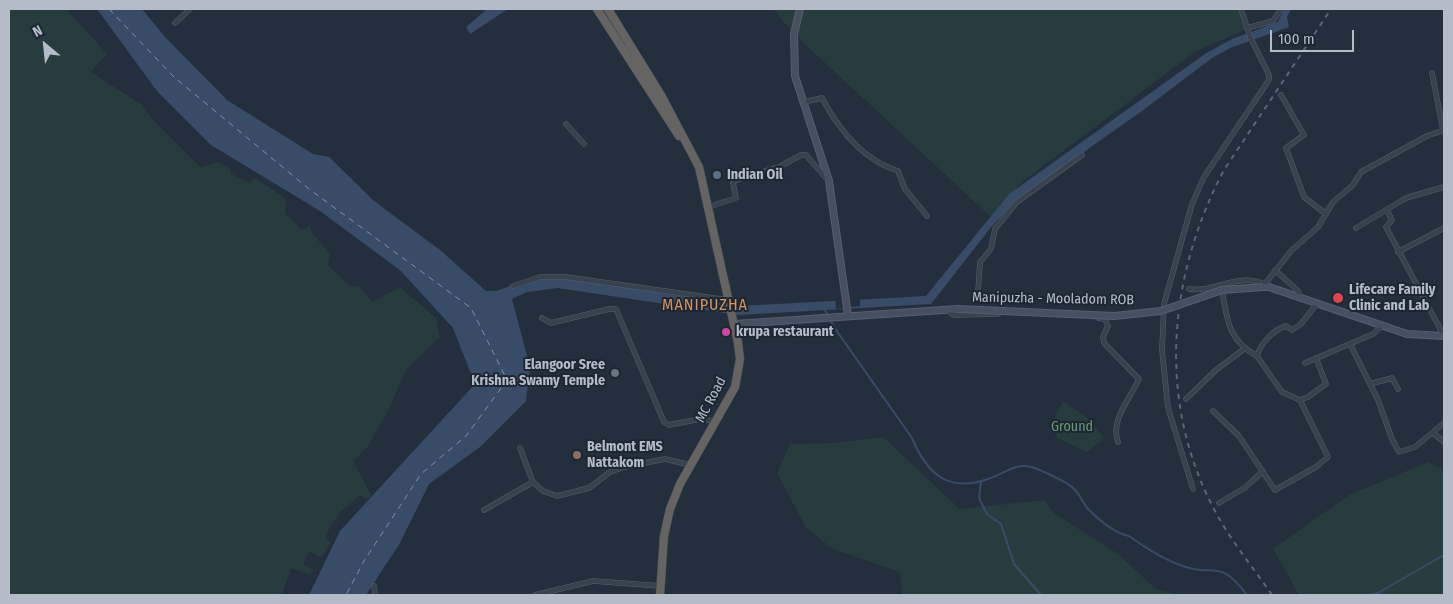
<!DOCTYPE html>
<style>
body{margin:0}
#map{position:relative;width:1453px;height:604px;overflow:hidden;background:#242f3e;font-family:"Fira Sans Condensed",sans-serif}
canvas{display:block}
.frame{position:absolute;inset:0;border:10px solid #b4bcc9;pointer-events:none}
.north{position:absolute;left:20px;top:20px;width:50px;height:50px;-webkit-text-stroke:4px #1d2633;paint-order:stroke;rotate:332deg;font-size:14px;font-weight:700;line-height:20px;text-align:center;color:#b4bcc9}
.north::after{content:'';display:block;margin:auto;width:18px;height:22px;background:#b4bcc9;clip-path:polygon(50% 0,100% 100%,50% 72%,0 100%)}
.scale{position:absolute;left:1270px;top:30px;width:84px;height:22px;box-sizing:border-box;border:2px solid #b4bcc9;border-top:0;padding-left:6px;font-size:15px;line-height:18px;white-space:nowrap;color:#b4bcc9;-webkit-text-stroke:4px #1d2633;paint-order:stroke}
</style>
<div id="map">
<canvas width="1453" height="604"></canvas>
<div class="frame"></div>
<div class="north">N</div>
<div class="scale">100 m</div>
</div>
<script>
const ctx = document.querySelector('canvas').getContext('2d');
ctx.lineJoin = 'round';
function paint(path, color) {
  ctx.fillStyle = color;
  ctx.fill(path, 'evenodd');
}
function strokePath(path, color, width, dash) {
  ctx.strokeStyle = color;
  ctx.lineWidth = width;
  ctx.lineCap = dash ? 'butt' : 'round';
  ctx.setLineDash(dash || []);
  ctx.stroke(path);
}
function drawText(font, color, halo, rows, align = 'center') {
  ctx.font = font + ' "Fira Sans Condensed",sans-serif';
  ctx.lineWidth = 4;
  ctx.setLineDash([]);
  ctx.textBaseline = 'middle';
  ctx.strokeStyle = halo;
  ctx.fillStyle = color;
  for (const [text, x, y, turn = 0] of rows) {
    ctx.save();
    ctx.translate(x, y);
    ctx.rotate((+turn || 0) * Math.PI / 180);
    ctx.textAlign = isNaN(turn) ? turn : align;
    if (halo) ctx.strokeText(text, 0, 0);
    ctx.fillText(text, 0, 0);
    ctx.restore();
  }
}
paint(new Path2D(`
 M9,9H66L107,54L91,72L142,105L155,122L200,167L219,162L231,169L230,173L249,183L255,178L285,198L286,214L302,230L310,226L312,233L330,254L328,265L349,285L361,287L372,302L400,287L436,318L440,337L406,370L388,411L368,446L353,461L372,496L367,499L360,495L339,513L325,536L330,543L321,558L310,551L303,564L314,570L310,575L291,568L282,595H9Z
 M773,9H1238L1245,30L1196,51L1022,182L991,217L794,34Z
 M1063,401L1090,420L1104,438L1087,452L1057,438L1054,419Z
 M883,437L960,509L1044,500L1054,513L1118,554L1157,590L1182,595H902L900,572L833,549L806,528L777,473L790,444L834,443Z
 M1428,462L1444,470V595H1299L1273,549L1349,495Z`), '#263c3f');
paint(new Path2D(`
 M97,9H142L165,37L227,100L313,154L329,157L374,201L440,250L486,291H496L530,279L547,276L582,280L740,306L926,296L1009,194L1205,54L1232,39L1278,22L1284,9H1291L1287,17L1289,27L1230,48L1212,58L1142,111L1020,197L992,226L931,304L738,315L558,288L527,292L512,299L530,367L526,401L480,447L429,484L400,543L366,595H309L340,531L475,384L453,328L401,271L320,211L211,145L157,91Z
 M487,9H508L470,34L466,27Z`), '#394c67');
paint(new Path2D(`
 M860,297V306L836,309L835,300Z`), '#242f3e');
strokePath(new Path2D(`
 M825,310L834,327L912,438C927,474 948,493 988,479C1002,475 1016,462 1031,467C1037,468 1064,481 1069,485C1079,490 1081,501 1088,509C1098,519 1114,533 1129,536C1143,546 1163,559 1180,565C1214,579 1218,556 1247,595
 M981,481L979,498L987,514L1001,524L1014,564L1041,595
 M1369,595L1378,593L1444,555`), '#394c67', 2);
strokePath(new Path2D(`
 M109,9L174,77L309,189L471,308L507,380L466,436L421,474L364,561L346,595`), '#7c92b1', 1, [6, 5]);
const minor = new Path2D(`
 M175,23L190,9
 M1247,28L1273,21L1281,9
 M1432,73L1443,130
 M1281,95L1304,135L1286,148L1304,197L1326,214
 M804,102L822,98C839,130 863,160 898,171L905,189L927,216
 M566,124L584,144
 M708,207L736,198L733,183L736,180L779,167L801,155H806L826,178
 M1387,210L1392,220L1386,227L1444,336
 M1356,228L1406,198L1444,187
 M1398,252L1444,228
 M1275,270L1298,291L1300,298
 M1265,284L1291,251L1318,227L1333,202L1353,185L1361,172L1427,136L1444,130
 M513,286L540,277H566L728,300
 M1189,289C1215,293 1242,270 1268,286
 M1222,290C1227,320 1228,340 1257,356
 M978,293L980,262L991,249L995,229L1017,202L1082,155
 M947,310L953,315L998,314
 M542,318L551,323L609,309H616L664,422L669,425L700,419L715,421
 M1098,318L1105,319L1108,326L1103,337L1104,343L1139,379C1130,399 1110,420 1118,442
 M1350,344L1378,400L1392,439L1399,452L1415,447L1444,423
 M1305,363L1373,334L1382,326
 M1370,384L1392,378L1398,389
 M1186,399L1216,370L1244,349
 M1300,400L1282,392L1257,356C1261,343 1273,330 1286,326L1292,330L1300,325L1316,305
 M1213,411L1239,436L1275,490L1316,467L1328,457L1300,400L1308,397L1326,384L1316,358
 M1433,433L1444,442
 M520,448L533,482L543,491L557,496L589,488L610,472L624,467L665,459L690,465
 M1193,489L1168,408L1162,350L1164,304L1192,204L1204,177L1269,80V75L1250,37L1241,9
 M1219,503L1246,487L1263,471
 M484,510L533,482
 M374,586L375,595
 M535,595L593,581L661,586`);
const secondary = new Path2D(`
 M800,9L794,34L795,76L829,181L848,315
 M1263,287H1269L1407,334L1444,336
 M735,324L958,309`);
const trunk = new Path2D(`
 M597,9L679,136
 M608,9L661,95L699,167L738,343L740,359L735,387L680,484L670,509L664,536L660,595`);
strokePath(minor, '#565f6c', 5.5);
strokePath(secondary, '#565f6c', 8);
strokePath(trunk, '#434c59', 9);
strokePath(minor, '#38414e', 4.5);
strokePath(secondary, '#465061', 6);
strokePath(trunk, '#656462', 8);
strokePath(new Path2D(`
 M1272,595C1255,570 1235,546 1220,520C1156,409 1166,280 1224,170L1331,9`), '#5a6575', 2, [5, 5]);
const secondaryBridge = new Path2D(`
 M958,309L1114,316L1161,311L1222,290L1263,287`);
strokePath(secondaryBridge, '#565f6c', 8, []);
strokePath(secondaryBridge, '#465061', 6);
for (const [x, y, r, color] of [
 [717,175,5,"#5c6f8a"],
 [1338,298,6,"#e0444e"],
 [726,332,5,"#d1479c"],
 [615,373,5,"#6b7280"],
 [577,455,5,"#8d6e63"]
]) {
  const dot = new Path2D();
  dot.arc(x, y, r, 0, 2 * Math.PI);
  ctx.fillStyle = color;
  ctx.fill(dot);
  strokePath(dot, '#1d2633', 2);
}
drawText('bold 14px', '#b4bcc9', '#1d2633', [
 ["Indian Oil",727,175],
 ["Lifecare Family",1349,290],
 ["Clinic and Lab",1349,306],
 ["krupa restaurant",736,332],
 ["Elangoor Sree",605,365,"right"],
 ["Krishna Swamy Temple",605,381,"right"],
 ["Belmont EMS",587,447],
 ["Nattakom",587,463]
], 'left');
drawText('14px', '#b4bcc9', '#1d2633', [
 ["Manipuzha - Mooladom ROB",1053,299,1],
 ["MC Road",711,400,-62]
]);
drawText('14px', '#6b9a76', '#1d2633', [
 ["Ground",1072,427]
]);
ctx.letterSpacing = '1px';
drawText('16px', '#d59563', '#1d2633', [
 ["MANIPUZHA",705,306]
]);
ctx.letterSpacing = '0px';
</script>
